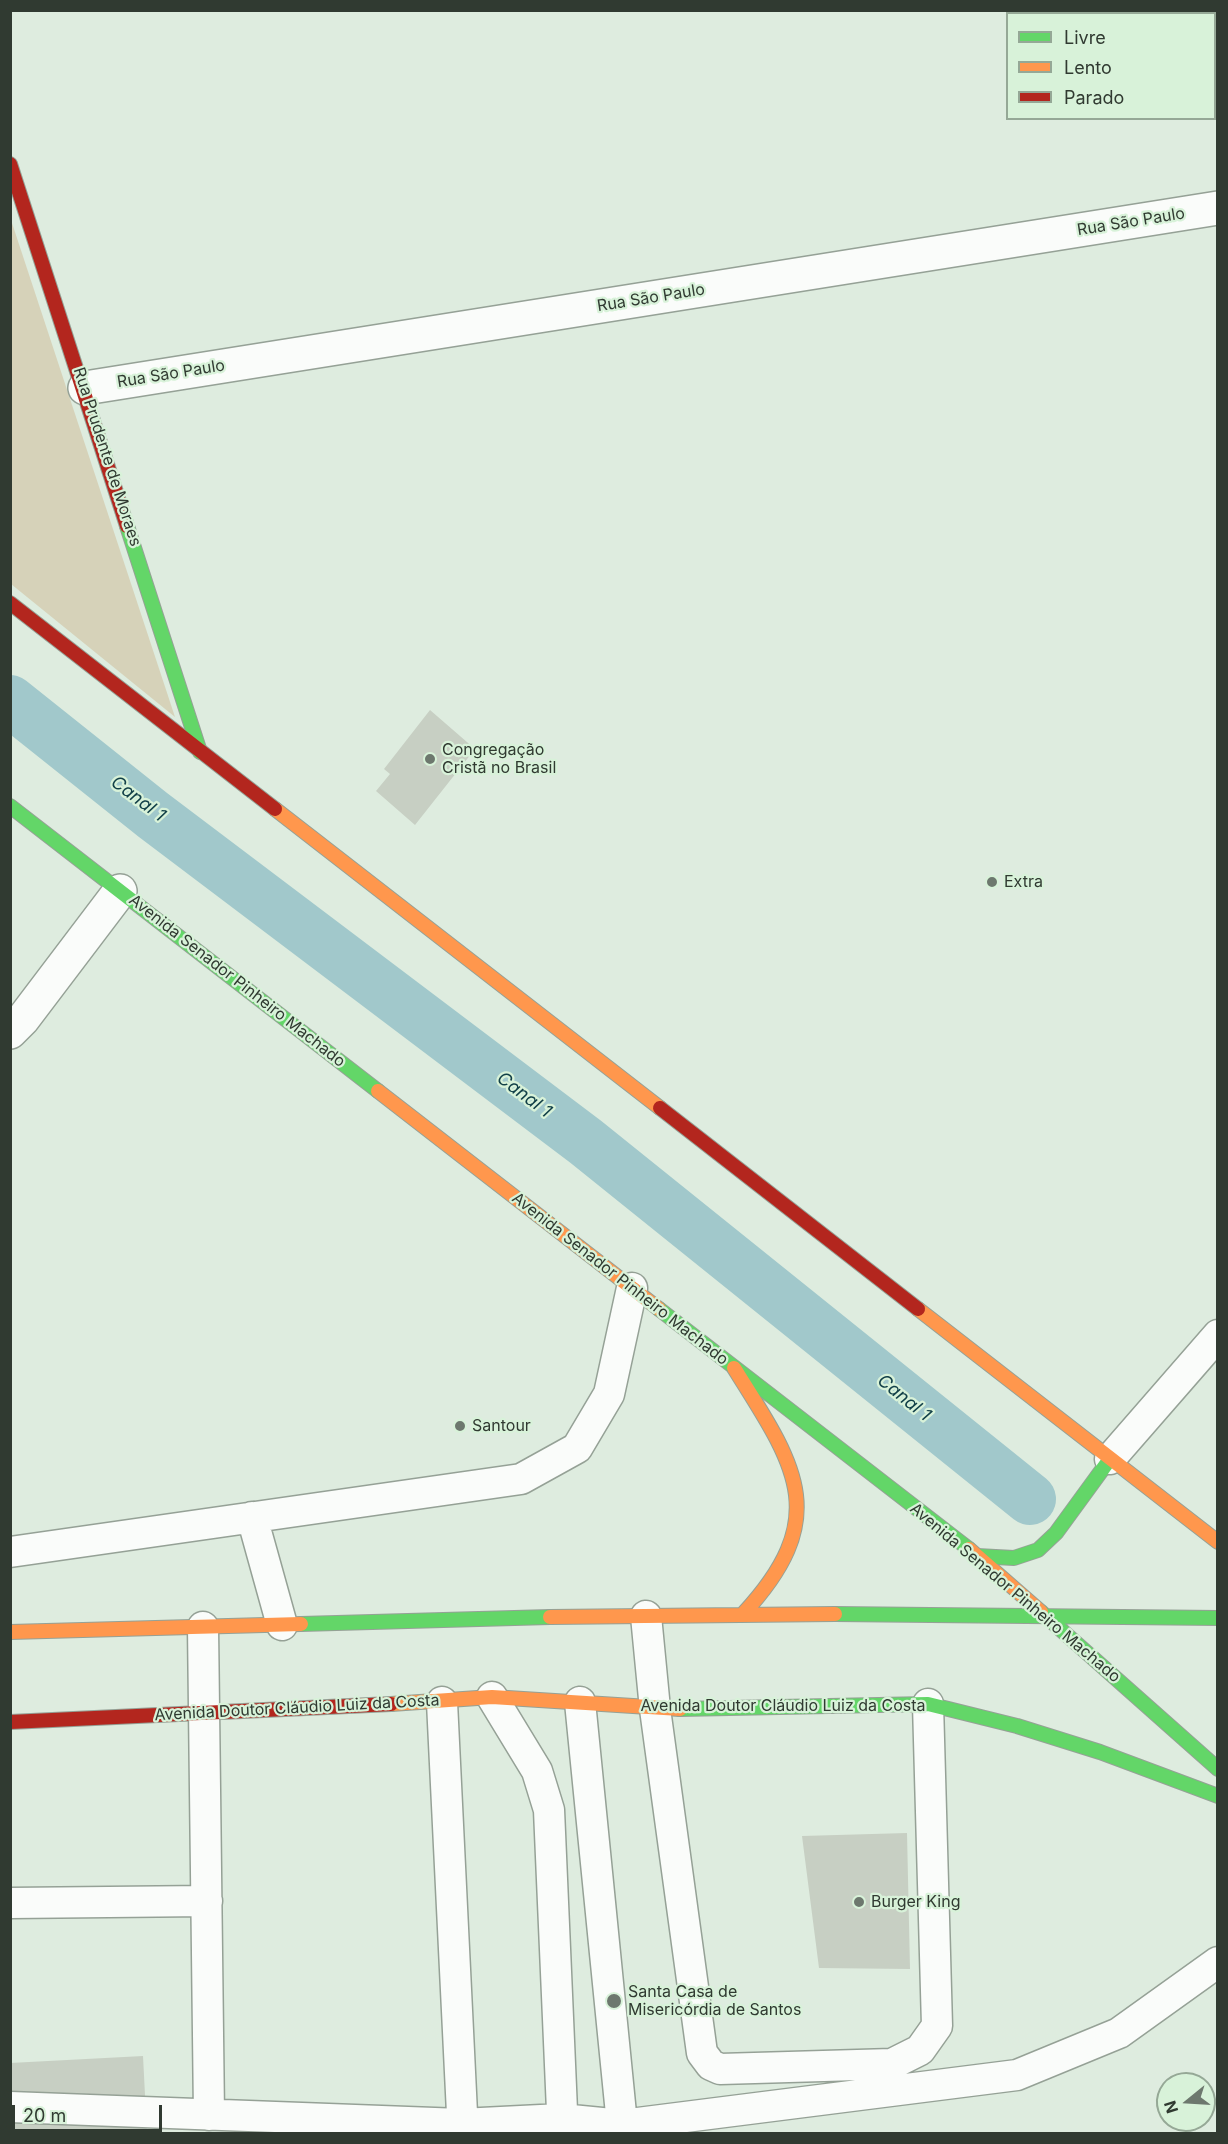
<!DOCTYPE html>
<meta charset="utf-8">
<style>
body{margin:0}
#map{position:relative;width:1228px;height:2144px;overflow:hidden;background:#deecdf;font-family:Inter,sans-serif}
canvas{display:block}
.frame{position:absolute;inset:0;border:12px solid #303a31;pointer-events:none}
.legend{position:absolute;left:1006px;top:12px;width:210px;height:108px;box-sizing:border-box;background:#d8f2d9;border:2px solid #95a896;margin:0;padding:8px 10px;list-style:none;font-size:18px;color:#303a31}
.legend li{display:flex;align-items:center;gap:12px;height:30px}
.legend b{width:30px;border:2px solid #95a896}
.north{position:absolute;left:1156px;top:2072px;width:60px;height:60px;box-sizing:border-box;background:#d8f2d9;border:2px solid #95a896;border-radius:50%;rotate:252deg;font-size:16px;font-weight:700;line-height:24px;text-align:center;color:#303a31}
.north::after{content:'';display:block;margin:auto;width:21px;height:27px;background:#6d786e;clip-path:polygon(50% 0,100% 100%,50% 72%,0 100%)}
.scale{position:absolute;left:12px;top:2105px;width:150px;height:27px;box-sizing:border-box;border:3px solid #303a31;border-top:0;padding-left:8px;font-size:18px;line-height:21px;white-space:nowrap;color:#303a31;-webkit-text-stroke:4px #d8f2d9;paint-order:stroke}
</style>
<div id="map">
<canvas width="1228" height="2144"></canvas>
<div class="frame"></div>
<ul class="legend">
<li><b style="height:8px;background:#63d668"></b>Livre</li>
<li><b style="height:8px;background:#ff974d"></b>Lento</li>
<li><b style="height:8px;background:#b3261e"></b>Parado</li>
</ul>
<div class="north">N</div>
<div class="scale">20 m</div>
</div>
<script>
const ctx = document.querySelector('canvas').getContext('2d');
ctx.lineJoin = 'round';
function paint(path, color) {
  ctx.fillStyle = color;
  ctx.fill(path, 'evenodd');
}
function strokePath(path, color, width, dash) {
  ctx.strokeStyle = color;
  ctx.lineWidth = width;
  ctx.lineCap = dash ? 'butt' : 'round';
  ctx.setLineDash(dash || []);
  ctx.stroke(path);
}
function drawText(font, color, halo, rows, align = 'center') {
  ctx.font = font + ' Inter,sans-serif';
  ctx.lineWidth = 4.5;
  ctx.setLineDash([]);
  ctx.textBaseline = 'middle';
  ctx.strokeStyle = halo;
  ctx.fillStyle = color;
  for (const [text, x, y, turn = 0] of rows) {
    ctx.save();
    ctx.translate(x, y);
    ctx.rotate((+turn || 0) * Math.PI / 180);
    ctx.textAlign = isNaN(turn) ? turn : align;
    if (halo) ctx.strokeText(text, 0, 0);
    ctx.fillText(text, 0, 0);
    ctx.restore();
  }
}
paint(new Path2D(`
 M11,220L175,717L11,584Z`), '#d6d2b9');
strokePath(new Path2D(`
 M10,701L153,815L586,1142L1030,1499`), '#a1c8cb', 52);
paint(new Path2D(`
 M430,710L475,749L415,825L376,791L390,774L384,769Z
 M907,1833L910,1969L819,1968L802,1836Z
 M143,2056L147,2134H10V2063Z`), '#c7cfc3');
const lane = new Path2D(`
 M1110,1459L1218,1335
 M252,1517L282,1625
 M10,1552L521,1479L577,1448L609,1394L632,1288
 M646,1616L655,1709L702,2053L711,2065L720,2069L892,2064L920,2050L937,2026L928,1704
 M203,1627L209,2115
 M492,1697L537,1771L549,1810L563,2134
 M442,1702L463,2134
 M580,1702L623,2134
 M10,1903L207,1901
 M10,2107L461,2124L561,2119L622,2125L1017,2075L1119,2033L1218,1962`);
const street = new Path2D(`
 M85,388L1218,208
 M10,1032L23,1019L120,891`);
const fast = new Path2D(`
 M127,526L200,752
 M10,806L378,1091
 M659,1309L969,1549
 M977,1556L1014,1558L1038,1550L1056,1533L1110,1459
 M1041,1612L1218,1769
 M835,1614L1218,1618
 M301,1624L550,1617
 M680,1709L928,1704L1017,1726L1100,1752L1218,1796`);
const slow = new Path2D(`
 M275,809L660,1108
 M378,1091L659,1309
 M918,1309L1218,1542
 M734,1368C796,1466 833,1517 743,1614
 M969,1549L1041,1612
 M550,1617L835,1614
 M10,1632L301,1624
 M391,1704L492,1697L680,1709`);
const jam = new Path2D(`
 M10,164L127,526
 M10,603L275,809
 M660,1108L918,1309
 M10,1722L391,1704`);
strokePath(lane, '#95a196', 33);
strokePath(street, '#95a196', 36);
strokePath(fast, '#95a196', 16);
strokePath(slow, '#95a196', 16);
strokePath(jam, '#95a196', 16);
strokePath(lane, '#fafcfa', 30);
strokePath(street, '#fafcfa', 33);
strokePath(fast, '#63d668', 14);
strokePath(slow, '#ff974d', 14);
strokePath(jam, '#b3261e', 14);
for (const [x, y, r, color] of [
 [430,759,6,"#6d786e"],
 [992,882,6,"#6d786e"],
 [460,1426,6,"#6d786e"],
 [859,1902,6,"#6d786e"],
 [614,2001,8,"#6d786e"]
]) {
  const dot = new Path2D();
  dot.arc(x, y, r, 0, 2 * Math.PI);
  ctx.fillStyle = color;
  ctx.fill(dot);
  strokePath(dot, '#d8f2d9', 2);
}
drawText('16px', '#303a31', '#d8f2d9', [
 ["Rua São Paulo",1131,222,-9],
 ["Rua São Paulo",651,298,-9],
 ["Rua São Paulo",171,374,-9],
 ["Rua Prudente de Moraes",107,457,72],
 ["Avenida Senador Pinheiro Machado",237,981,38],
 ["Avenida Senador Pinheiro Machado",620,1279,38],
 ["Avenida Senador Pinheiro Machado",1015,1593,40],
 ["Avenida Doutor Cláudio Luiz da Costa",783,1706],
 ["Avenida Doutor Cláudio Luiz da Costa",297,1708,-3]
]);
drawText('16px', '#303a31', '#d8f2d9', [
 ["Congregação",442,750],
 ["Cristã no Brasil",442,768],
 ["Extra",1004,882],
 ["Santour",472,1426],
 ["Burger King",871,1902],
 ["Santa Casa de",628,1992],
 ["Misericórdia de Santos",628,2010]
], 'left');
drawText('italic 18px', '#124048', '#d8f2d9', [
 ["Canal 1",138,799,37],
 ["Canal 1",524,1095,37],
 ["Canal 1",904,1398,39]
]);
</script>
